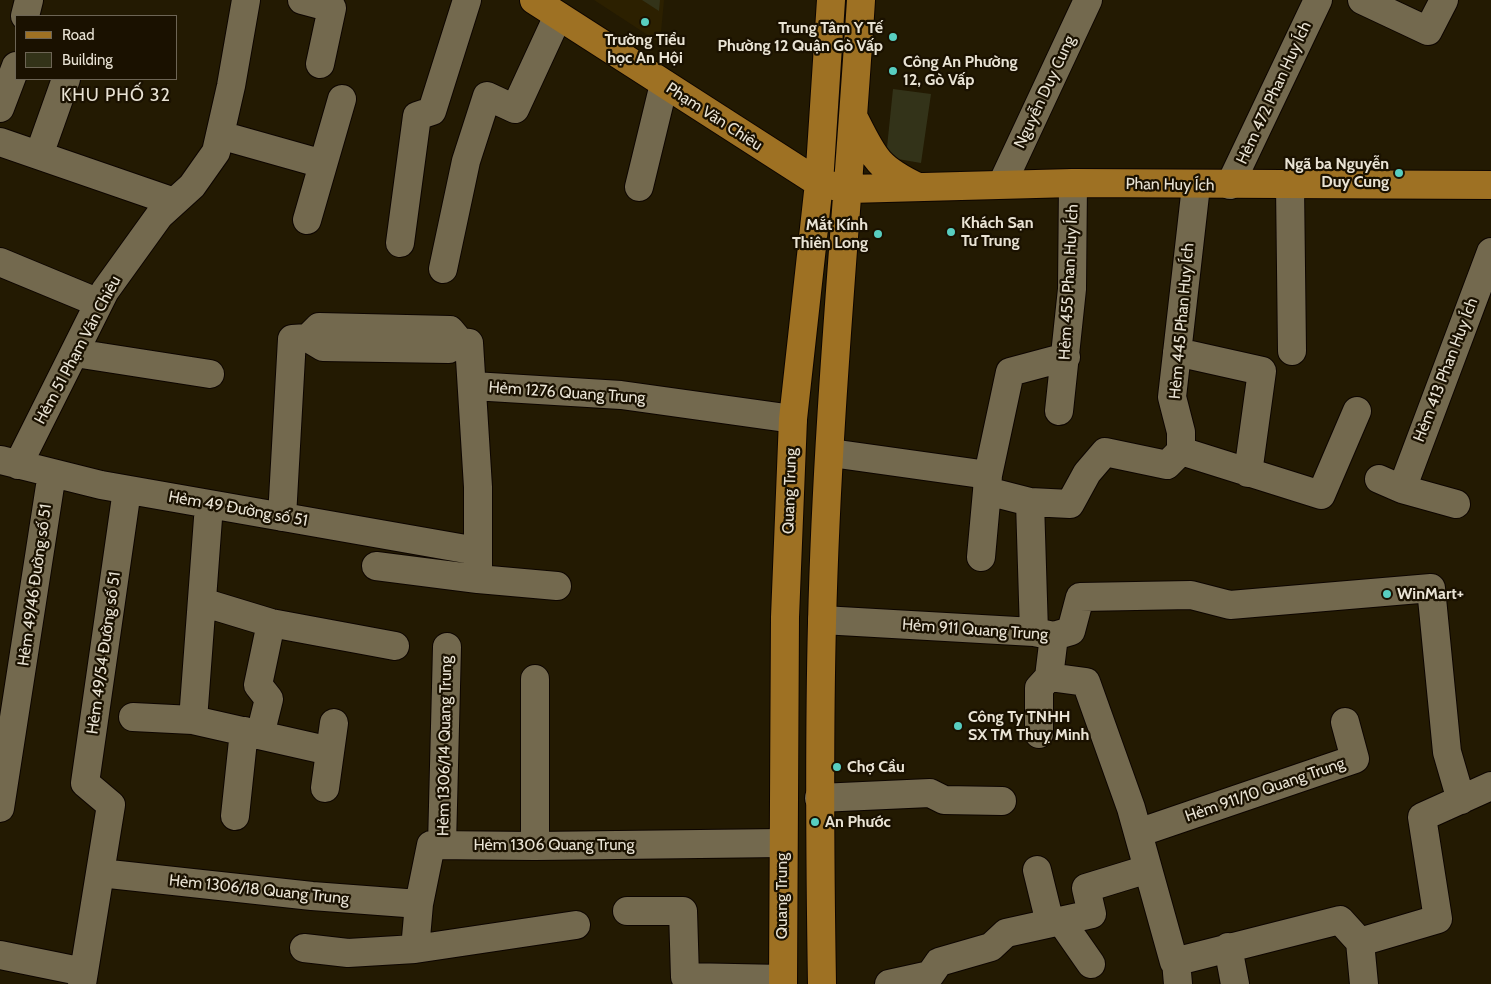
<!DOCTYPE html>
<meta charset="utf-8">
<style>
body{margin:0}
#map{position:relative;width:1491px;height:984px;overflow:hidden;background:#231a02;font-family:Cabin,sans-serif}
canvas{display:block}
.legend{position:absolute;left:15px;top:15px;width:162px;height:65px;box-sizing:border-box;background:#1a1100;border:1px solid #6d6555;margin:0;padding:6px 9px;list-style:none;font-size:15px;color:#e9e3d4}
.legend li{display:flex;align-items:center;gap:10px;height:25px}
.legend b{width:25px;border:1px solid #6d6555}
</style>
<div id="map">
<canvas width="1491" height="984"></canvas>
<ul class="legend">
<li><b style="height:6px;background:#9e7123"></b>Road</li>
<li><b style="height:14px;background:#333319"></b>Building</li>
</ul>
</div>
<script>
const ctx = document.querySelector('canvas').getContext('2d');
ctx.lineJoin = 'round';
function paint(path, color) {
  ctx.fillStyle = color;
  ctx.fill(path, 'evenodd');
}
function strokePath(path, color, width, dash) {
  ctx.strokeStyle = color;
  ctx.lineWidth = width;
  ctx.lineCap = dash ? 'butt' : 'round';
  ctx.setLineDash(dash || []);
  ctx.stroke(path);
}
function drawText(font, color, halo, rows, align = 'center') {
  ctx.font = font + ' Cabin,sans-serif';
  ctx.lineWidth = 4.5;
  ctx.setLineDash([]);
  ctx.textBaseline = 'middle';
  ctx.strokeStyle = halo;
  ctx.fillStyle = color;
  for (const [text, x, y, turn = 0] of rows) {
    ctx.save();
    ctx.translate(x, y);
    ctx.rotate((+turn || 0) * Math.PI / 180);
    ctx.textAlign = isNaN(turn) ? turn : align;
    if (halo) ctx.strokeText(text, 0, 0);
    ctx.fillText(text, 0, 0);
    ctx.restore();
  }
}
paint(new Path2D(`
 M594,0H664L660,43Z`), '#2c2000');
paint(new Path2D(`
 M642,0H660L659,11Z
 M893,89L931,94L921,163L886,157Z`), '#333319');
const minor = new Path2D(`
 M302,0L332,8L320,64
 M1362,0L1428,31L1444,0
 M25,16L29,0
 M0,108L16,66
 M220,135L323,164
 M0,142L174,202
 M39,155L66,79
 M1002,184L1088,0
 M1230,185L1318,0
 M1290,185L1292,351
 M639,187L664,84
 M307,220L342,99
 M400,243L417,116L432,111L467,0
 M0,262L99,303
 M443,269L466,161L487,96L515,109L558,16
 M308,338L319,327L450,330L460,342
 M1177,352L1262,371L1248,473
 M75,353L210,374
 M473,386L621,395L793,419
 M1059,411L1072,289L1073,183
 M1181,451L1321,495L1357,411
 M831,453L988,475L1010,372L1066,357
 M1,460L101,485L477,551
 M18,465L105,291L159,216L192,186L216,152L231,86L246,0
 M988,475L987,491L1030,502L1034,632
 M1379,479L1402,489L1456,504
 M1402,489L1491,252
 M1030,502L1070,504L1087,473L1105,452L1167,465L1181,451V432L1172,397L1196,186
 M209,505L193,720L330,751
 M282,517L292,339L308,338L323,347L449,349L460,342L469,343L478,487V579
 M981,557L987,491
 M376,566L478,579L557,586
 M202,602L271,623L395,646
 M822,620L1034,632L1054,636L1071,631L1080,597L1191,595L1230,605L1431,588L1447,752L1461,800
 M1054,636L1049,677L1086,682L1131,808L1174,962L1340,920L1360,942
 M535,679V846
 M133,717L193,720
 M1039,734V688L1049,677
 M260,735L269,699L258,685L271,623
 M325,788L334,723
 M819,798L930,793L944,800L1002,801
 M0,808L52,473
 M235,816L244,731
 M1138,833L1355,759L1345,722
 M442,845L447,647
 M1037,870L1050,923
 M100,873L312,896L419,904
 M627,911H683L685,977L783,979
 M1061,921L1091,964
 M1360,942L1438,919L1422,817L1491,786
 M1360,942L1364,984
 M1228,947L1235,984
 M304,948L348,953L415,949L576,925
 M415,949L419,904L431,845L535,846L782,843
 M0,955L84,972
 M1176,961L1178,984
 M82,984L111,805L85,783L127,490
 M889,984L930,975L939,962L991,947L1006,933L1092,914L1086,888L1148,869`);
const major = new Path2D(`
 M534,0L819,183L849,189L1073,183L1491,185
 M855,120C874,158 878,168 918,187
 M783,984L785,617L793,419L819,183L831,0
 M822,984C820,863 819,743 822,623C827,415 848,207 861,0`);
strokePath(minor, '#0d0500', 30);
strokePath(major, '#0d0500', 30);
strokePath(minor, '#73694e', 28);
strokePath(major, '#9e7123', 28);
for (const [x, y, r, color] of [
 [645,22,5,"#58cec0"],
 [893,37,5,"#58cec0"],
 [893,71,5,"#58cec0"],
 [1399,173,5,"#58cec0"],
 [951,232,5,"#58cec0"],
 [878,234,5,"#58cec0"],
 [1387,594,5,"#58cec0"],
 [958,726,5,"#58cec0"],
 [837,767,5,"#58cec0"],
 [815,822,5,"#58cec0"]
]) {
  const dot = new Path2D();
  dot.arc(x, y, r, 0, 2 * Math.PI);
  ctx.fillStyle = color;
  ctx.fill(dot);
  strokePath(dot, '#1a1100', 2);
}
drawText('bold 16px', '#e9e3d4', '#1a1100', [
 ["Trung Tâm Y Tế",883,28,"right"],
 ["Phường 12 Quận Gò Vấp",883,46,"right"],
 ["Trường Tiểu",645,40,"center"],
 ["học An Hội",645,58,"center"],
 ["Công An Phường",903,62],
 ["12, Gò Vấp",903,80],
 ["Ngã ba Nguyễn",1389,164,"right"],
 ["Duy Cung",1389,182,"right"],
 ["Khách Sạn",961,223],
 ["Tư Trung",961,241],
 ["Mắt Kính",868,225,"right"],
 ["Thiên Long",868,243,"right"],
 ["WinMart+",1397,594],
 ["Công Ty TNHH",968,717],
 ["SX TM Thuỵ Minh",968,735],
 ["Chợ Cầu",847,767],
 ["An Phước",825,822]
], 'left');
drawText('16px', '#e9e3d4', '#1a1100', [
 ["Nguyễn Duy Cung",1045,92,-65],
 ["Hẻm 472 Phan Huy Ích",1274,93,-65],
 ["Phạm Văn Chiêu",714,117,33],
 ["Phan Huy Ích",1170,185,1],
 ["Hẻm 455 Phan Huy Ích",1069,282,-87],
 ["Hẻm 445 Phan Huy Ích",1182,321,-85],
 ["Hẻm 51 Phạm Văn Chiêu",78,350,-62],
 ["Hẻm 413 Phan Huy Ích",1446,370,-69],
 ["Hẻm 1276 Quang Trung",567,393,4],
 ["Quang Trung",790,491,-88],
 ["Hẻm 49 Đường số 51",238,509,10],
 ["Hẻm 49/46 Đường số 51",35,585,-82],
 ["Hẻm 911 Quang Trung",975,630,4],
 ["Hẻm 49/54 Đường số 51",104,653,-82],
 ["Hẻm 1306/14 Quang Trung",445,746,-89],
 ["Hẻm 911/10 Quang Trung",1265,790,-19],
 ["Hẻm 1306 Quang Trung",554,845],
 ["Hẻm 1306/18 Quang Trung",259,890,6],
 ["Quang Trung",782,896,-90]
]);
ctx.letterSpacing = '1px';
drawText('18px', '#e9e3d4', '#1a1100', [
 ["KHU PHỐ 32",116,96]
]);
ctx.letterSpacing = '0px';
</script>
